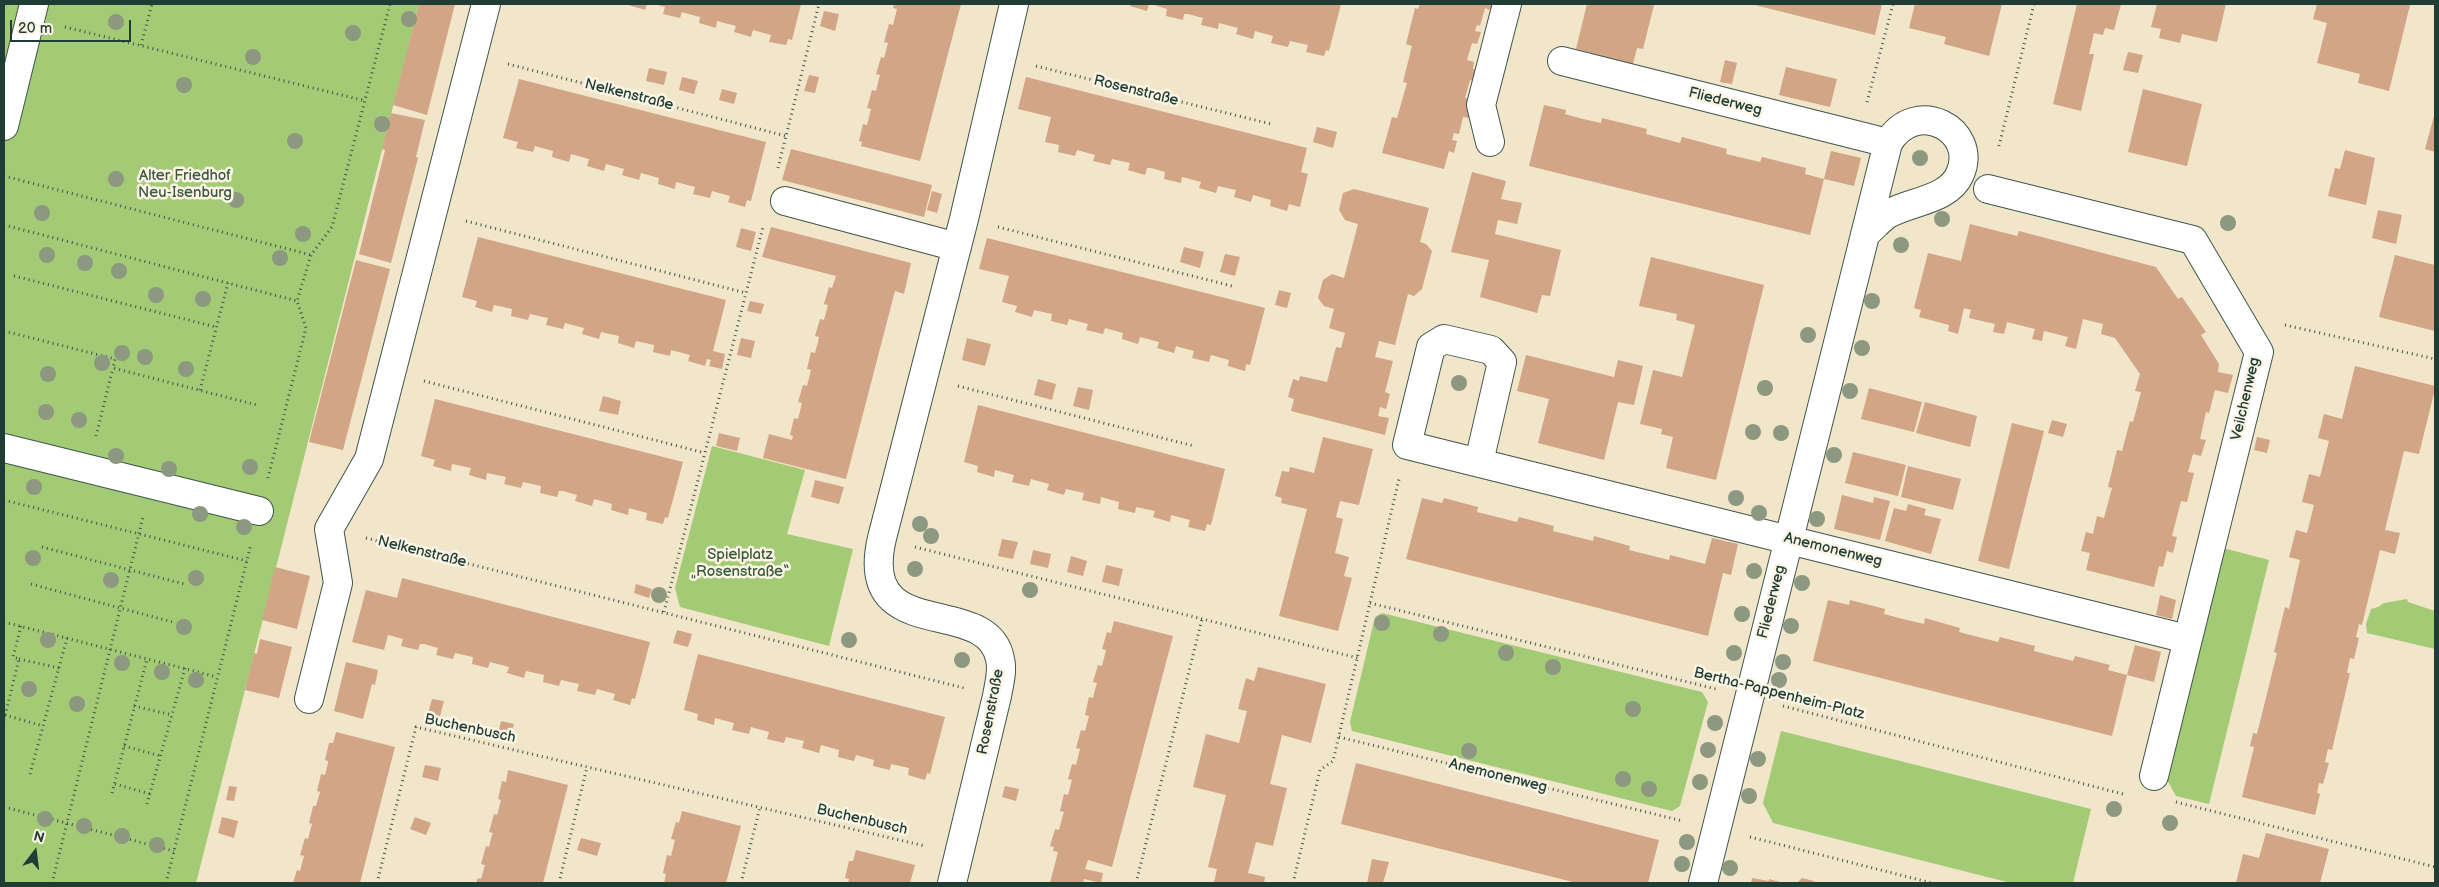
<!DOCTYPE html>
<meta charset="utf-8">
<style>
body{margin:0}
#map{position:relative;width:2439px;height:887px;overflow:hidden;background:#f1e6ca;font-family:"Balsamiq Sans",sans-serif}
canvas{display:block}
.frame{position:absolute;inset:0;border:5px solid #1f3d34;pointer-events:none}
.north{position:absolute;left:10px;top:827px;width:50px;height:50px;-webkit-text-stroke:4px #fcf5e5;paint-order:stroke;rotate:15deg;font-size:14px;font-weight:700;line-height:20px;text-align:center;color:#1f3d34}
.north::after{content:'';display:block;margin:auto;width:18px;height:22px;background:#1f3d34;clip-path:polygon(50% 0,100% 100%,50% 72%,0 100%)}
.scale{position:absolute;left:10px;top:20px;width:121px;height:22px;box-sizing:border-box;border:2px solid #1f3d34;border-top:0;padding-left:6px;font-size:15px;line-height:18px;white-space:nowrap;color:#1f3d34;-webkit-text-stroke:4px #fcf5e5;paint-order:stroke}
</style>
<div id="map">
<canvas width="2439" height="887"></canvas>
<div class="frame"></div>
<div class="north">N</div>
<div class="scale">20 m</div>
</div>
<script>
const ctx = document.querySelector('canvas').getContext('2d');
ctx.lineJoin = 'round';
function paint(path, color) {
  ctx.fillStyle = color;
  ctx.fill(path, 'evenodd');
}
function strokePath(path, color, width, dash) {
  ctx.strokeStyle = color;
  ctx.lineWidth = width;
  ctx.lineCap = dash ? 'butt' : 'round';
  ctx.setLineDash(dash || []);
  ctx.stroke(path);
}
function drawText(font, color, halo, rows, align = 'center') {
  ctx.font = font + ' "Balsamiq Sans",sans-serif';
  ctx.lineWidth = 5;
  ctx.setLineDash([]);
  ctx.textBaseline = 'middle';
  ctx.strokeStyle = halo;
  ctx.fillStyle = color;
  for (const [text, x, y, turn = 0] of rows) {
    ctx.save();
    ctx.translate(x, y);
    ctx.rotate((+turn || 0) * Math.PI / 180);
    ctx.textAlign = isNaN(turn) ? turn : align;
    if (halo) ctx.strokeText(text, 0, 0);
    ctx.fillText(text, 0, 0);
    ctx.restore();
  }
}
paint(new Path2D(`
 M4,4H419L196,883H4Z
 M712,446L805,470L787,534L853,549L829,646L680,607L675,588Z
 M2223,548L2269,560L2209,804L2176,796L2167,780Z
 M2407,599L2408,602L2435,611V649L2367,633L2366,624L2371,609L2378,607L2384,603Z
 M1382,613L1702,692L1708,702L1680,806L1672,811L1352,731L1350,722L1375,617Z
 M1781,731L2091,809L2073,883H2011L1773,823L1763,803Z`), '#a3ca75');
paint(new Path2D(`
 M419,4H455L427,115L393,105Z
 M625,4H647L645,10Z
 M654,4H801L792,40L788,39L786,45L769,42L771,35L753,30L751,37L734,32L736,26L717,21L716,28L699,23L700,17L685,13L682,12L680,18L663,14L665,7Z
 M894,4H961L920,161L861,146L862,142L859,141L863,124L867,125L871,109L867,108L872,90L876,91L880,75L876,74L881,57L884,58L888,43L884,42L889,24L893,25L897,9L893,8Z
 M1131,4H1149L1147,11L1130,6Z
 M1151,4H1341L1329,51L1326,50L1324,56L1306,52L1308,45L1290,41L1288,47L1271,43L1273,36L1255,31L1253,39L1236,34L1238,28L1219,23L1218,29L1201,25L1203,18L1188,14H1184L1183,20L1166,16L1167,9Z
 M1420,4H1492L1490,10L1485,8L1480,26L1477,25L1475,31L1481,32L1477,44L1472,43L1467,60L1474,62L1473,69L1478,70L1475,81L1470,80L1465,98L1468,99L1466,105L1472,106L1469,118L1463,117L1459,134L1454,133L1452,140L1457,141L1454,153L1449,151L1444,169L1382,153L1392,117L1397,118L1407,83L1403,82L1412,46L1406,44L1415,8L1418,9Z
 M1587,4L1654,5L1643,49L1637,48L1633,64L1576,49Z
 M1751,4H1882L1875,35Z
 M1915,4H2002L1989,56L1944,44L1946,37L1909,28Z
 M2077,4H2121L2114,30L2105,28L2103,35L2094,33L2089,54H2094L2081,111L2053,104Z
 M2157,4H2226L2217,42L2182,34L2180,43L2159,38L2161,29L2151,27Z
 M2317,4L2410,5L2389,91L2358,83L2360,74L2317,63L2327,23L2313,19Z
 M824,11L839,14L835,31L820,26Z
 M2128,52L2143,55L2138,73L2123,70Z
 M1725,60L1737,63L1732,84L1720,82Z
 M1786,67L1837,79L1830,107L1779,95Z
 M649,68L667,72L664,85L646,81Z
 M809,75L819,77L815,93L804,91Z
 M682,77L698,81L694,94L679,90Z
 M1026,77L1307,148L1301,172L1308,174L1300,207L1289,204L1287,211L1270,206L1271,200L1253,195L1251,202L1234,197L1236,190L1218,186L1216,193L1199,188L1201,182L1186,178L1182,177L1181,183L1164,179L1165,172L1151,168H1147L1145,175L1128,170L1130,163L1112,159L1110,165L1093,161L1095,155L1077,150L1075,156L1058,152L1059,145L1045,142L1051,117L1018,109Z
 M519,79L766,142L751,201L747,200L745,207L728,202L730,196L712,191L710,198L693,194L695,187L676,182L675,189L658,184L659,178L641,173L639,180L622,175L624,169L606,164L604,171L587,166L589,159L571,154L569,162L552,157L553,151L535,146L533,152L516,148L518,142L503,138Z
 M722,89L737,93L734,104L719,100Z
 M2143,89L2202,104L2187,166L2128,152Z
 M1544,105L1566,110L1565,114L1583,119L1601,123L1602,118L1647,129L1646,134L1680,143L1682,137L1727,149L1726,154L1760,162L1762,157L1806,168L1805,174L1824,179L1810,235L1529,166Z
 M2435,112V152L2425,149Z
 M391,113L425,120L416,157L418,158L391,263L359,254L385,150L382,149Z
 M1317,127L1337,132L1333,148L1313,142Z
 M791,149L932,185L924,217L782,180Z
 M2345,150L2375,158L2366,205L2328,196L2335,168L2340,169Z
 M1831,151L1861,158L1854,186L1824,179Z
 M1472,172L1506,181L1501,199L1522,203L1517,224L1498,220L1495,234L1561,250L1550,296L1542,295L1537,313L1480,297L1489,260L1451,252Z
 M1354,189L1429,208L1420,242L1426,244L1432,251L1422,289L1414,296L1408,294L1395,345L1379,341L1375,357L1393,361L1385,392L1390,394L1386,409L1380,407L1378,416L1389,418L1385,435L1291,411L1294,399L1288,397L1293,379L1299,381L1300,376L1327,382L1336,347L1341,348L1345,333L1329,328L1334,309L1324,306L1318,298L1323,280L1332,274L1344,278L1358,224L1345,220L1339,210L1343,193Z
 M932,191L942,194L937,213L927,210Z
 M2378,210L2402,215L2396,244L2372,238Z
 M1970,224L2017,236L2019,231L2156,267L2178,299L2182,297L2206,332L2201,335L2219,364L2218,372L2233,375L2228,393L2215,390L2209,413L2206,412L2200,439L2206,440L2201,456L2193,454L2188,472L2194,473L2187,502L2181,501L2172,536L2177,537L2173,553L2167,551L2163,567L2159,566L2154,587L2086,570L2090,553L2081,551L2086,532L2093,534L2097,516L2104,518L2112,488L2108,487L2117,450L2122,451L2130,421L2133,422L2141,392L2135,391L2140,374L2115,338L2101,334L2103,324L2083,319L2076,349L2065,346L2068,337L2044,331L2042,341L2032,339L2035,329L2007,322L2004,334L1993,332L1995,324L1969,318L1971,310L1964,308L1958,334L1948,331L1949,325L1919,317L1921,310L1914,308L1928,253L1961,261Z
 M771,227L911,263L904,294L895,291L846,479L763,458L769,434L792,440L793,436L790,435L794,418L798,419L802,403L798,402L803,385L807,386L811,370L807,369L811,352L815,353L818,342L819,337L815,336L820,319L824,320L828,305L824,304L829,287L832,288L836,276L762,257Z
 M741,228L756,232L751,251L736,247Z
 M478,237L726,300L713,351L725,354L722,369L709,366L711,360L707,359L705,366L688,361L690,355L671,350L670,356L653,352L654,345L636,341L634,348L618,343L619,336L601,332L599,339L582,334L584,328L565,323L563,329L546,325L548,318L530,314L528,320L511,316L512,309L494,305L492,312L475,307L477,301L462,297Z
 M987,238L1265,308L1250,365L1246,364L1245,371L1228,366L1229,360L1211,355L1209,362L1192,358L1194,351L1179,347L1176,346L1174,353L1157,348L1159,342L1140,337L1138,344L1122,339L1123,333L1105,328L1103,334L1086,330L1088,324L1069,319L1067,325L1051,321L1052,314L1034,310L1032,317L1015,312L1017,306L1002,302L1009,276L979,269Z
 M1184,247L1204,252L1200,268L1180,262Z
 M1225,254L1240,257L1235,276L1220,272Z
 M2395,255L2435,265V331L2379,317Z
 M1651,257L1764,285L1716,480L1666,468L1673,437L1661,434L1662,429L1640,424L1653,370L1682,377L1695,325L1676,320L1677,314L1639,306Z
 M356,260L390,269L343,450L309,442Z
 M1279,290L1291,293L1287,308L1275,305Z
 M750,301L764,304L761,314L747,311Z
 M741,338L755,341L751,358L737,355Z
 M967,338L991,344L985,366L962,360Z
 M1526,355L1614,377L1618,360L1643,366L1634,405L1618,402L1604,460L1538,443L1549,399L1517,391Z
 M2355,366L2435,386V389L2419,454L2404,451L2385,530L2400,533L2395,554L2380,550L2362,625L2359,624L2356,637L2359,638L2354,659L2350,658L2347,673H2350L2332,750L2328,749L2325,762L2329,763L2323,784L2319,783L2317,793L2320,794L2315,815L2242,797L2254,747L2250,746L2253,733L2257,734L2277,653L2274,652L2285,607L2289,609L2300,560L2289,557L2296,530L2307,533L2314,505L2302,502L2309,474L2320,477L2329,441L2318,438L2324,414L2342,419Z
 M1038,379L1056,384L1052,400L1034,395Z
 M1078,387L1093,390L1089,410L1073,406Z
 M1869,388L1922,402L1914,432L1861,419Z
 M603,396L621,401L618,415L599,411Z
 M435,399L683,462L668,518L665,517L663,524L646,520L647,513L629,508L628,515L611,510L612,504L598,500L594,499L592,506L575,501L577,495L563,491H559L557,497L540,493L541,486L523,482L521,488L504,484L506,477L487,473L486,480L469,475L471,468L452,464L451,471L433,466L435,460L421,456Z
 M1925,402L1977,416L1970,447L1916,433Z
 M978,405L1225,469L1211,525L1207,524L1205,531L1188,527L1190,520L1171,515L1170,522L1153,517L1155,511L1136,507L1135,513L1118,509L1119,502L1101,497L1100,504L1082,500L1084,493L1066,489L1064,495L1047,490L1049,484L1031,479L1029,486L1012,482L1014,475L995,470L994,477L977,472L978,466L964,462Z
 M2052,420L2067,424L2063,437L2048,433Z
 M2012,423L2044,431L2009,569L1978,561Z
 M719,433L740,438L737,451L716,446Z
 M1323,437L1373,449L1359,505L1340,501L1336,517L1343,519L1335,553L1349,557L1344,576L1352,578L1338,631L1279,616L1307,509L1281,503L1282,498L1275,496L1282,471L1289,472L1290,467L1314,473Z
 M2257,437L2270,440L2267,453L2254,450Z
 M1853,452L1906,465L1898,496L1845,483Z
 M1908,466L1961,479L1953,510L1901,497Z
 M815,480L844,487L839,504L811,497Z
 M1842,495L1873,503L1874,497L1890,501L1880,540L1834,529Z
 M1422,498L1442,503L1444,498L1478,507L1477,512L1517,522L1519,517L1554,526L1553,531L1593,541L1594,536L1630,546L1629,550L1669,560L1670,555L1705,564L1712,538L1738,544L1731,575L1723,573L1708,636L1406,559Z
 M1908,504L1926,509L1924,515L1941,519L1931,554L1885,541L1894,508L1906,511Z
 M1002,539L1018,542L1013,559L998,556Z
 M1033,550L1051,554L1048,568L1030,564Z
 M1071,556L1087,561L1083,576L1067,572Z
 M1106,565L1123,569L1119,586L1102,582Z
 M275,567L310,576L297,629L262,620Z
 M402,578L650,642L635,699L632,698L630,705L613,700L615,694L597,689L595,695L577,691L579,684L561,680L559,686L543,682L544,675L526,671L524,678L507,673L509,667L490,662L488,668L472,664L473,657L455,653L453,659L436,655L438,648L424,644H420L418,650L401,646L403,639L388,635L384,650L352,642L366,590L397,598Z
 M636,584L652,589L649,598L634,593Z
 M2160,595L2176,600L2172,619L2156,615Z
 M1828,600L1849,605L1850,600L1885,609L1884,614L1903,619L1924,624L1925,618L1960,628L1959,632L1998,642L2000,637L2035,646L2034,651L2053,656L2073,661L2075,656L2110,665L2108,670L2127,675L2112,736L1813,661Z
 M1114,621L1173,636L1112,867L1088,860L1085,869L1103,873L1101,883L1084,879L1083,883H1050L1058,852L1053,851L1054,847L1050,846L1055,829L1059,830L1063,815L1064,812L1060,811L1064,794L1068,795L1072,780L1068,779L1072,764L1076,765L1080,749L1076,748L1081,730L1085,731L1089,716L1085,715L1089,697L1093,698L1096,686L1097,683L1093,682L1098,665L1102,666L1106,650L1102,649L1107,632L1111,633Z
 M677,630L692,634L688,647L673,643Z
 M260,639L292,647L279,698L245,690L254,653L257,654Z
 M2135,645L2161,652L2154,682L2127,675Z
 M698,654L945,717L930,774L927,773L925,780L908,775L909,768L891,764L890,770L873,766L874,760L856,755L854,761L838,757L839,750L821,745L819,753L802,748L804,741L786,737L784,743L767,739L769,732L751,727L749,734L732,730L734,723L715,718L714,725L697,720L698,714L684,710Z
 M346,662L378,670L375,685L372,684L363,719L334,711Z
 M1258,667L1326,684L1311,743L1282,735L1270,784L1287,788L1273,846L1256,842L1248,873L1265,877L1264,883H1214L1217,869L1208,867L1226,795L1193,787L1206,734L1239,743L1247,711L1238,709L1246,678L1254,681Z
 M432,699L444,701L439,720L427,717Z
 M501,721L514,724L509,741L497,738Z
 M336,732L395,747L360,883H293L297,870L300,871L304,856L300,855L305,838L308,839L312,824L309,823L313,806H316L320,792L317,791L321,774L325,775L328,763V761L325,760L329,743H333Z
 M1356,763L1659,840L1648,883H1577L1341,824Z
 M425,765L441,768L438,781L422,777Z
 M508,770L568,785L543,883H476L478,878L481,879L485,865L481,864L486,846L489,847L492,835L493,833L489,832L494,814L497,815L501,800L498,799L502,781L506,782Z
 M229,786L237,787L234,801L226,800Z
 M1005,786L1019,789L1016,801L1002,797Z
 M682,811L741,826L726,883H664L666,874L663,873L667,855L671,856L675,840L671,839L676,822L679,823Z
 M222,817L238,821L234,838L218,833Z
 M415,817L431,823L426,835L410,829Z
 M2266,833L2329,849L2320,883H2236L2243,854L2259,858Z
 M581,838L601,843L597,856L577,850Z
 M856,850L915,865L910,883H848L849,879L845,878L849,861H853Z
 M1372,859L1389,862L1383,883H1367Z
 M1752,878L1769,881V879L1783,883H1751Z
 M1802,878L1814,881L1815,883H1797Z`), '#d1a585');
const minor = new Path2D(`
 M1562,61L1888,143
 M4,126L34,4
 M1490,142L1481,105L1507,4
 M1988,189L2193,240L2259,352L2154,776
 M785,201L957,247
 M4,448L259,511
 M1479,462L1502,362L1491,350L1444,339L1431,347L1407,445L2187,639
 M309,699L338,583L329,529L369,459L486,4
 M952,883L997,696C999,684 1003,671 1000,659C988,593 856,648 882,538L964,219L1014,4
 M1703,883L1888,143C1916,96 1979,130 1960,174C1949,200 1911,201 1888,214C1880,219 1873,228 1865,234`);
strokePath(minor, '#3e564a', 30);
strokePath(new Path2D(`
 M65,27L366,101
 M141,45L152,4
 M508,64L786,136
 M1036,66L1271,124
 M1867,102L1893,4
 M1999,146L2034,4
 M778,168L819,4
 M4,176L311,255
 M466,221L746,293
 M4,225L297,301
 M998,227L1232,286
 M14,276L216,327
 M2285,325L2435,359
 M4,331L115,359L113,368L257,405
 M424,381L705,453
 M958,386L1194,446
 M200,390L228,283
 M96,436L113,368
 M268,478L306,328L297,301L311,255L332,227L390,4
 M4,500L247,561
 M366,538L964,688
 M42,547L184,584
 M915,547L1358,658
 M31,584L176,623
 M1370,603L1716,689
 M664,612L763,227
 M4,622L217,677
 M19,659L59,668
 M134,706L172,715
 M1783,706L2123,794
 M5,715L43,726
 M4,720L19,659L13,657L21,626
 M1339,737L1683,821
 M124,746L161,756
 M30,774L67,638
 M115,784L150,794
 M112,793L147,659
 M2176,802L2435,867
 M147,804L185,668
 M4,807L174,851
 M1750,837L1932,883
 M52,883L143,517
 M166,883L251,544
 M377,883L416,727L925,846
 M559,883L587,767
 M741,883L760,807
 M1136,883L1202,619
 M1293,883L1320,770L1333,761L1399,479`), '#3e564a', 3, [1, 4]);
strokePath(minor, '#fff', 28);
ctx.fillStyle = '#8c987f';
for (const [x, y] of [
 [409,19],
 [116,22],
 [353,33],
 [253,57],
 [184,85],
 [382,124],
 [295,141],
 [1920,158],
 [116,179],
 [236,200],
 [42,213],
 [1942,219],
 [2228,223],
 [303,234],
 [1901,245],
 [47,255],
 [280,258],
 [85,263],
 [119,271],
 [156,295],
 [203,299],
 [1872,301],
 [1808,335],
 [1862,348],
 [122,353],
 [145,357],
 [102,363],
 [186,369],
 [48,374],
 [1459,383],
 [1765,388],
 [1850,391],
 [46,412],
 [79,420],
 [1753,432],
 [1781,433],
 [1834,455],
 [116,456],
 [250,467],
 [169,469],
 [34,487],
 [1736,498],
 [1759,513],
 [200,514],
 [1817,519],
 [920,524],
 [244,527],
 [931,536],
 [33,558],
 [915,569],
 [1754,571],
 [196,578],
 [111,580],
 [1802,583],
 [1030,590],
 [659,595],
 [1742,614],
 [1382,623],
 [1791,626],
 [184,627],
 [1441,634],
 [48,640],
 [849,640],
 [1506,653],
 [1734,653],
 [962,660],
 [1783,662],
 [122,663],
 [1553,667],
 [162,672],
 [196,680],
 [1779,680],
 [29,689],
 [77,704],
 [1633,709],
 [1715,723],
 [1708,750],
 [1469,751],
 [1758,759],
 [1623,779],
 [1700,782],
 [1649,789],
 [1749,796],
 [2114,809],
 [45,819],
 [2170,823],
 [84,826],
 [122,836],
 [1687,842],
 [157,845],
 [1682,864],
 [1730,868]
]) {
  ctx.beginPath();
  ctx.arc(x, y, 8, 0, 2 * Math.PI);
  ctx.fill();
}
drawText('15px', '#1f3d34', '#fcf5e5', [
 ["Rosenstraße",1136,91,14],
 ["Nelkenstraße",629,95,14],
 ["Fliederweg",1725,102,14],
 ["Veilchenweg",2246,399,-77],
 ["Anemonenweg",1833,550,14],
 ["Nelkenstraße",422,552,14],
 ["Fliederweg",1772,602,-76],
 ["Bertha-Pappenheim-Platz",1779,694,14],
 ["Rosenstraße",991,712,-79],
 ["Buchenbusch",470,729,12],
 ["Anemonenweg",1498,776,14],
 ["Buchenbusch",862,820,13]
]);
drawText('15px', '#395941', '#fcf5e5', [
 ["Alter Friedhof",185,176],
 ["Neu-Isenburg",185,193],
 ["Spielplatz",740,555],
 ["„Rosenstraße“",740,572]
]);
</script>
